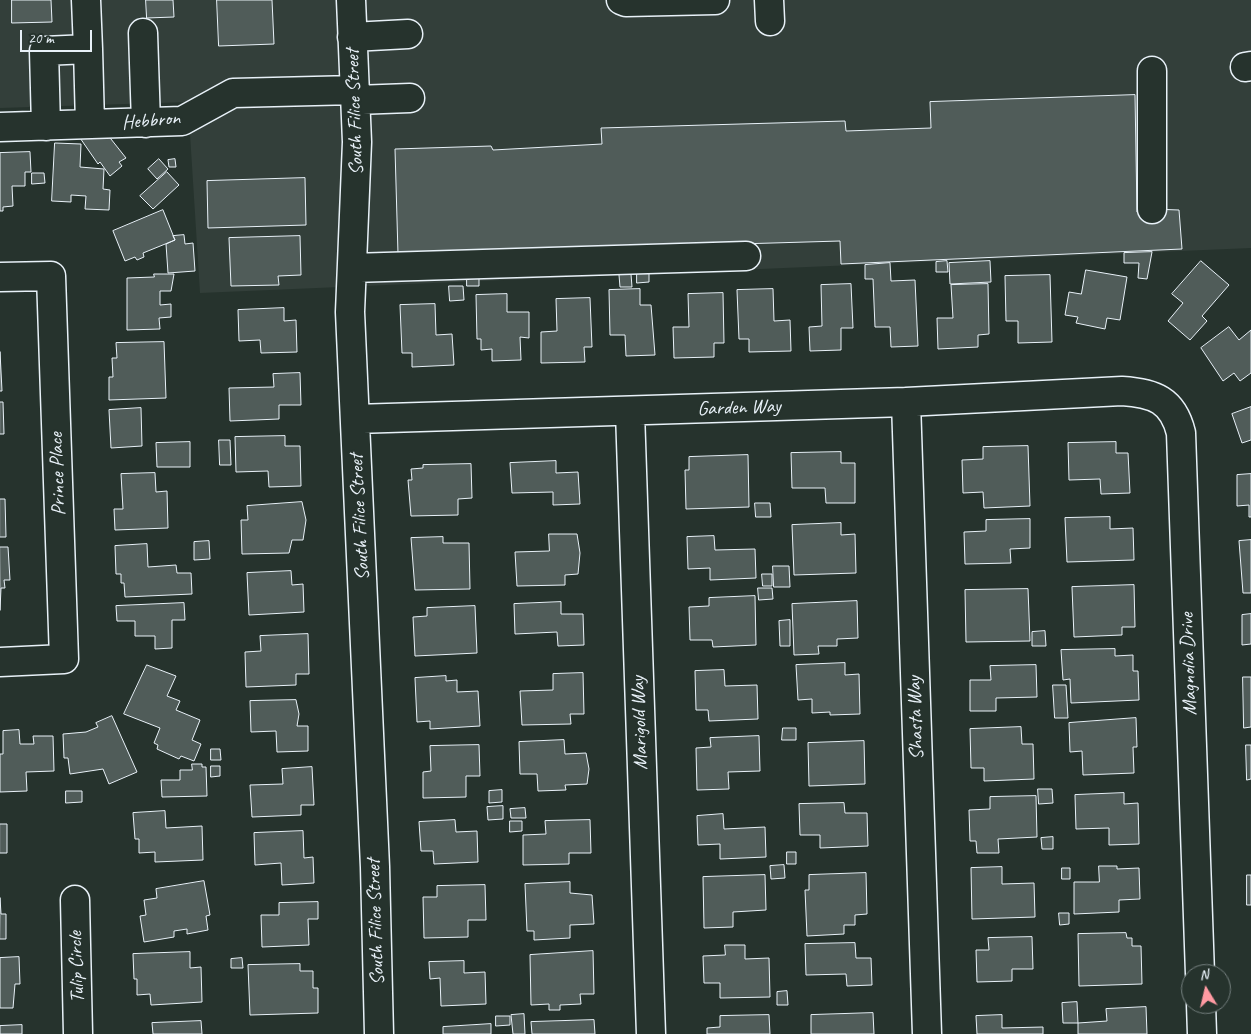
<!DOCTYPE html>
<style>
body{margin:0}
#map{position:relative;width:1251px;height:1034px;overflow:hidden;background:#26332d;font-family:Caveat,sans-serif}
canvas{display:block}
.north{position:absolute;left:1181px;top:964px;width:50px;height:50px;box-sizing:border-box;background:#26332d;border:1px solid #747f7e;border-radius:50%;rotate:351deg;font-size:14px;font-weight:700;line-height:20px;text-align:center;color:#e8f1f8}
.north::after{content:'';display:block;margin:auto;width:18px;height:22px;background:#ff9aa2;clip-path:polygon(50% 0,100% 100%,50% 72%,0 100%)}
.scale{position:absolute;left:20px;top:30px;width:72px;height:22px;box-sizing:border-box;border:2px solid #e8f1f8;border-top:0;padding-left:6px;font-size:15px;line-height:18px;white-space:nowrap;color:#e8f1f8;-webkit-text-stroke:4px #26332d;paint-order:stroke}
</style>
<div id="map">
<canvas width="1251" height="1034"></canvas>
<div class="north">N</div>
<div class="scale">20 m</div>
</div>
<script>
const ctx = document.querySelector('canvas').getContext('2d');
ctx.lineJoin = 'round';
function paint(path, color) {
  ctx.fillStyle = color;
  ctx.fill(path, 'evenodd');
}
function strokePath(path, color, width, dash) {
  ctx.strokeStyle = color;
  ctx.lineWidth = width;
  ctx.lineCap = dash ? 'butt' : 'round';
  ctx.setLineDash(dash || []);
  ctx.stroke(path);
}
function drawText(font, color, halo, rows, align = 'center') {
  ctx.font = font + ' Caveat,sans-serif';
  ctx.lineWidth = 4;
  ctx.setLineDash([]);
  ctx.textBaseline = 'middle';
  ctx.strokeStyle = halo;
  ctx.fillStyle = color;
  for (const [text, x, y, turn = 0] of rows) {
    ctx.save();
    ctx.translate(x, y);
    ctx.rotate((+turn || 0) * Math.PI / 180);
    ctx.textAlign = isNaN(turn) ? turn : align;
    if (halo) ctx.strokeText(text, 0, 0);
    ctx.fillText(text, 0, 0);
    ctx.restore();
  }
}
paint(new Path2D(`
 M0,0H1251V248L200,293L188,102L0,108Z`), '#333f3a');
const building = new Path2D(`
 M12,0H51L52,22L12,23Z
 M146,0H173L174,17L147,18Z
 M217,0H272L274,44L219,46Z
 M1135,95L1137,212L1152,209L1179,210L1182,249L841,264L840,241L398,254L395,149L491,146L493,150L602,144L601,128L845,121L846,131L931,128L930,102Z
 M107,134L126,158L119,162L122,166L110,176L100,162L98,164L78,135Z
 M55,143L81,144L80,167L104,169L103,189L110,190L109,210L85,209L86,196L71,195V202L52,201Z
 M30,152L31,172H25V186H12L13,206L3,207V211H0V153Z
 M159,159L168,169L157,179L148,169Z
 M175,159L176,167H169L168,160Z
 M167,172L179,185L153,209L140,196Z
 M32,173H44L45,183L32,184Z
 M305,178L306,225L208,228L207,181Z
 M163,210L175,240L143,253L144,257L137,260L135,257L125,261L113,231Z
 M184,235L185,244L193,243L195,271L168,273L166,244L175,240L173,236Z
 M300,236L301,275L278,276L279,285L231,286L229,238Z
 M1152,252L1147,279L1138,278L1139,263H1124V253Z
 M947,261L948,272H936V262Z
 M990,261L991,282L950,284L949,263Z
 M1201,261L1229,285L1202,316L1207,321L1190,340L1168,321L1183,303L1172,294Z
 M890,263L891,281L915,280L918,346L891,347L890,327H875L873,279H865V265Z
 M637,270H649V282L637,283Z
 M1086,270L1127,277L1120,320L1107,318L1105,329L1076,323L1078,317L1065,315L1069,292L1081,294Z
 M154,274H174L171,291H160V305L171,304V317L159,318L160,329L127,330V278L154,277Z
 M631,274L632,287H620L619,275Z
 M1050,275L1052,342L1018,343V321H1006L1005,276Z
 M467,276H479V286H467Z
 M851,284L853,328H841V350L810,351L809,327L822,326L821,285Z
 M988,284L989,334L978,335V347L938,349L937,318H953L951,285Z
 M449,286H463L464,300L450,301Z
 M640,289V305H651L655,355L626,356L625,335H610L609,290Z
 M773,289L774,321L790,320L791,351L749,352V339H739L737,290Z
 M723,293L724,343H714V357L674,358L673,327H689L688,294Z
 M507,294V312H529V338L520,337L521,360L492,361V349L481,350V339H477L476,295Z
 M590,298L592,347H584L585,362L541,363V332L557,331L556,299Z
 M435,304L436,335L452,334L454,365L412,367V353H402L400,305Z
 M284,308V321L296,320L297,352L261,353L260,340L239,341L238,310Z
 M1229,327L1239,340L1251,330V373L1240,381L1234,373L1223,381L1201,348Z
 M164,342L166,398L109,400V377H113L112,358H117L116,343Z
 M0,352L2,391H0Z
 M300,373L301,405H279V419L230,421L229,388L274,387L273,374Z
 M0,402H3L4,434H0Z
 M1251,407V440L1242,443L1232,414Z
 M141,408L142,446L111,448L109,410Z
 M285,436V446H300L301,486L269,487L268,471L236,472L235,437Z
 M219,440H230L231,465H220Z
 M190,442V467H157L156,443Z
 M1116,442V453H1128L1130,493L1101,494L1100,479L1069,480L1068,443Z
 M1028,446L1030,506L984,508L983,492L963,493L962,460L983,459V447Z
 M841,452V463H855V503H826L825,488H792L791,453Z
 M748,455L749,507L686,509L685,470H689V457Z
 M556,461V473L578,472L580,504L553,505V492L512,493L510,463Z
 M471,464L472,498L458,499V515L411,516L408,480H412L411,469L423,468V465Z
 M155,473L156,492L167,491L168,528L115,530L114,509H123L121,474Z
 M1251,474V517H1249V505L1237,506V475Z
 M0,499H5L6,537H0Z
 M302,502L306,520L303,540H292L289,553L242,554L241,520H248L247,506Z
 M755,503H770L771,517H756Z
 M1110,517V529L1133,528L1134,560L1067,562L1065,518Z
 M1030,519V548L1010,549L1011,563L965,564L964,532L986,531V520Z
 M841,523V535L855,534L856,573L794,575L792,525Z
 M549,534H577L580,553L578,574L565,575V585L517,586L515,552L549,551Z
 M714,536L715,550L755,549L756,578L710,580V568L688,569L687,537Z
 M443,537V543H469L470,589L415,590L411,538Z
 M1251,540V593H1243L1239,541Z
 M209,541L210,559L194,560V542Z
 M147,544L148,567L176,565L177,573H191L192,594L125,597L124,583H121V574H116L115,546Z
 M0,547H8L10,580H4L5,588H1L0,610Z
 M773,566H789L790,587H774Z
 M291,571L292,585L303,584L304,612L249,615L247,573Z
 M762,574H772V586H763Z
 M1134,585L1135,627H1122V635L1074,637L1072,587Z
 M758,588H772L773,599L759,600Z
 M1028,589L1030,641L966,642L965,590Z
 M755,596L756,645L713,647L712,640H690L689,607L709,606V598Z
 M857,601L858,638L837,639V646H818L819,654L794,655L792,604Z
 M561,602V614H583L584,645L558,646L557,632L515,634L514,604Z
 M184,603L185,620H172V648L155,649V636H135V621H117L116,606Z
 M475,606L477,653L415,656L413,617L427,616V608Z
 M1251,614V644L1242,645V615Z
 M790,620V646H780L779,621Z
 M1045,631L1046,646H1032V632Z
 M308,634L309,674H296V685L246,687L245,652L261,651L260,636Z
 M1115,649V656L1133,655V671H1138L1139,700L1071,703L1070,679L1063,680L1061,650Z
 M845,663V675L859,674L860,714L830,715V712L812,713V699L798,700L796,665Z
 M147,665L176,676L167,696L180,701L176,710L200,720L192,740L201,744L194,761L181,756L179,759L157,749L158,745L154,743L160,728L124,714Z
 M1036,665L1037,697L996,698V711H970V680H991L990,666Z
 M724,670L725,686L757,685L758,719L709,721L708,710H696L695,671Z
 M583,673L584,714H570L571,724L522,725L520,691L553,690V674Z
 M446,676V681L457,680V692L478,691L480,726L430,729V721L417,722L415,678Z
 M1243,677H1251V727L1244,728Z
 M1053,685H1066L1068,718H1055Z
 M296,700L299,714L297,726H308V751L277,752L276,731L251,732L250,701Z
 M112,716L137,772L109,784L103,769L70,774L68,758H64L63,734L86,732L98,727L96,723Z
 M1136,718L1137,747H1133L1134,773L1083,775L1082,751L1070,752L1069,723Z
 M1021,727L1022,744H1033L1034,779L984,781V768H971L970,729Z
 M783,728H796V740H782Z
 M19,730L20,744H34L33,736H53L54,771L26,772L27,791L0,792V754H3V731Z
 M759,736L760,771L728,772L729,789L697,790L696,748L711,747L710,738Z
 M564,740L565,754L586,753L589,769L587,784L565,785L566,790L538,791L537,774H520L519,742Z
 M864,741L865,784L809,786L808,743Z
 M479,745L480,776H466V797L423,798V772L431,771L430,746Z
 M1246,745H1251V779L1247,780Z
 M211,749H220L221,760H211Z
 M192,764H202V767H206L207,796L162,797L161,780H180V770H192Z
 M211,766H220V776L211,777Z
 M312,767L314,805H301V815L252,817L250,785L283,784L282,769Z
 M1038,789H1052L1053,803L1039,804Z
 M502,790V802L489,803V791Z
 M66,791H82V802L66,803Z
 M1124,793V804L1138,803L1139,844L1109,845V828L1076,829L1075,795Z
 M1036,796L1037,837L998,839L999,853H977L976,841H970L969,810L990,809V797Z
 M844,803L845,813H867L868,846L820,848V835H800L799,804Z
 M503,806V819L488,820L487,807Z
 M525,808L526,818H511L510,809Z
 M165,811L166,828L202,826L203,860L155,862V852L139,853V839H135L133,813Z
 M723,814L724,829L765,827L766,857L720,859V844L698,845L697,816Z
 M455,820L456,832L477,831L478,862L434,864L433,851H421L419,822Z
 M590,820L591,853H569V864L523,865V835L546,834L545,821Z
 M510,821H522V831L510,832Z
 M0,824H7V853H0Z
 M303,831L304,858L313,857L314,883L282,885L281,863L255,865L254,833Z
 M1053,837V849H1042L1041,838Z
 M787,852H796V864H787Z
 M784,865L785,878L771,879L770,866Z
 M1099,866H1117V869L1139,868L1140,899L1119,900V912L1074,914V882H1099Z
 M1002,867V884L1034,883L1035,917L972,919L971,868Z
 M1062,868H1070V879H1062Z
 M866,873L867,914L855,915V925H844V934L807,936L805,890H809V875Z
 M765,875L766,910L733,912V927L704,928L703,877Z
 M1247,875H1251V905H1247Z
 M204,881L210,915L206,916L208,930L187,934V929L174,931V937L144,942L140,916L146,915L144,900L157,898L156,889Z
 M570,882V893L592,895L594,924L570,925V938L534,940V931H527L525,884Z
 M485,885L486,920H468V937L424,938L423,897H437V886Z
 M0,898L1,914H6V939H0Z
 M318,902V919H308L309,945L262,947L261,915H279V903Z
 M1059,913H1069V924L1060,925Z
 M1126,933L1127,938H1132V946H1141L1142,984L1079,986L1078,934Z
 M1032,937L1033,969H1012V981L977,982L976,950H989L988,938Z
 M855,943L856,958H871L872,985L847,986L846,974L806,975L805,944Z
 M725,945H745V959L769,958L770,997L720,998V983H704L703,956L725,955Z
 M593,951L594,994H580L581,1004L560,1005V1010H549V1004L531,1005L530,955Z
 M190,952V968L201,967L202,1002L151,1005L150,994L137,995V979H134L133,954Z
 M19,957L20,984H15L13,1008H0V958Z
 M242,958L243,968H231V959Z
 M464,961V973L485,972L486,1004L441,1006L440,978L430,979L429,962Z
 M300,964V971H313V988H318V1013L250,1015L248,965Z
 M787,991L788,1005H777V992Z
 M1077,1002L1078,1023H1063L1062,1003Z
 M1146,1007L1147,1034H1078V1023L1107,1021L1106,1009Z
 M873,1013L874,1034H811V1015Z
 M524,1014L525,1034H513L511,1015Z
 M769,1015L770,1034H707V1028L720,1027V1016Z
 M1002,1015V1028L1043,1027V1034H977L976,1016Z
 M496,1016H510V1025L496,1026Z
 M594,1020L595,1034H532L531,1022Z
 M201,1021L202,1034H153L152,1023Z
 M491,1024V1034H443V1027Z
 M22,1025V1034H0V1026Z`);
paint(building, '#505c59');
strokePath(building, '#e8f1f8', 1);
const minor = new Path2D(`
 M86,0L88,49
 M351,0L357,142L350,312L375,867L379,1034
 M621,0L626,2L715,0
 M769,0L770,21
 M143,33L146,123
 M352,37L408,34
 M1245,67L1251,66
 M1152,71V209
 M356,100L410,98
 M46,126L44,51L88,49L90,124
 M0,127L182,121L233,93L355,90
 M352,268L746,256
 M0,277L51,276L64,659L0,662
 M906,402L927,1034
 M630,412L651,1034
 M355,419L906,402L1122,391C1154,393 1173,400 1181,433L1200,974
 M75,900L78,1034
 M1201,1004L1202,1034`);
strokePath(minor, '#e8f1f8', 31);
strokePath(minor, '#26332d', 28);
drawText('20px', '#e8f1f8', '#26332d', [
 ["South Filice Street",355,112,-92],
 ["Hebbron",151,121,-5],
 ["Garden Way",739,408,-2],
 ["Prince Place",58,474,-92],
 ["South Filice Street",360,517,-93],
 ["Magnolia Drive",1189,664,-92],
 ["Shasta Way",916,718,-92],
 ["Marigold Way",640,723,-92],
 ["South Filice Street",376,922,-92],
 ["Tulip Circle",77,967,-92]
]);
</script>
